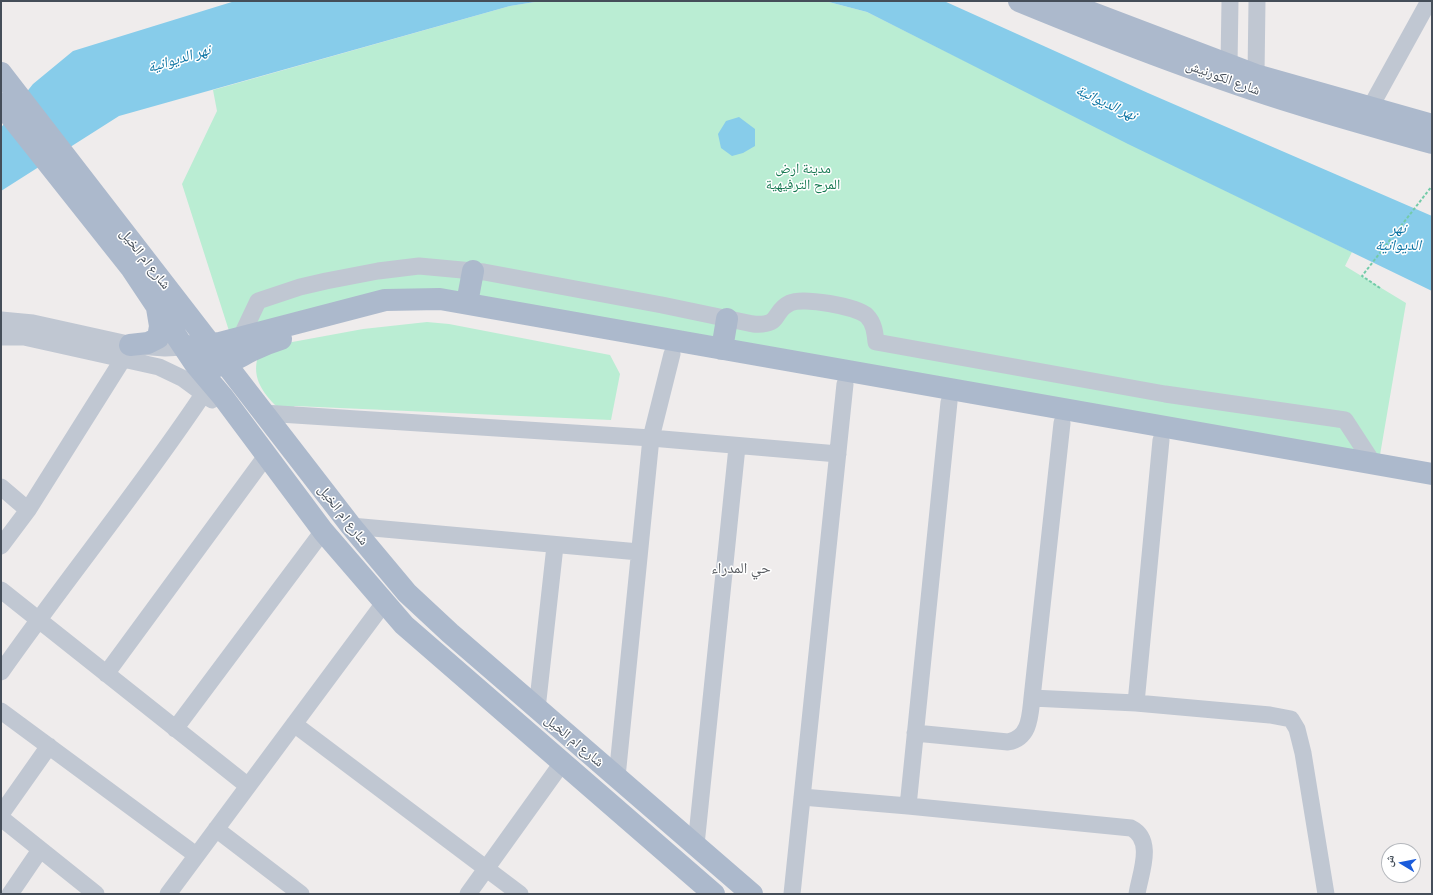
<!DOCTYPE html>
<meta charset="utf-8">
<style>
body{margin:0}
#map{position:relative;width:1433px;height:895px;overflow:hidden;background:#efecec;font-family:Karla,"Noto Naskh Arabic",sans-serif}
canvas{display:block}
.frame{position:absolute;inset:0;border:2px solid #454e59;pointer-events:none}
.north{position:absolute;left:1381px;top:843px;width:40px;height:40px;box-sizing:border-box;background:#fff;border:1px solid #b5b8bd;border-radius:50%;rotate:280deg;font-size:11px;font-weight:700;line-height:16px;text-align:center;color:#454e59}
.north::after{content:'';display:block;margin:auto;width:14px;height:18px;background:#1b5cdb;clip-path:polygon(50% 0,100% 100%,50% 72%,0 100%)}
</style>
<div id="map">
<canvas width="1433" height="895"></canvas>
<div class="frame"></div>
<div class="north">ش</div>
</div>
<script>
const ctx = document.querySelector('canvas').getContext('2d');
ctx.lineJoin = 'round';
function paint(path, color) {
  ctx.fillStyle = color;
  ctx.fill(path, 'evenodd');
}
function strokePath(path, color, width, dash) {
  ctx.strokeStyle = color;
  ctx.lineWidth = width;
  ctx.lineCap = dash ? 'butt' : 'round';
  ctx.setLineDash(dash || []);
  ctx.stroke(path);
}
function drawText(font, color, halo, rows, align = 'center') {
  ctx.font = font + ' Karla,"Noto Naskh Arabic",sans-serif';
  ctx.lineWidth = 3;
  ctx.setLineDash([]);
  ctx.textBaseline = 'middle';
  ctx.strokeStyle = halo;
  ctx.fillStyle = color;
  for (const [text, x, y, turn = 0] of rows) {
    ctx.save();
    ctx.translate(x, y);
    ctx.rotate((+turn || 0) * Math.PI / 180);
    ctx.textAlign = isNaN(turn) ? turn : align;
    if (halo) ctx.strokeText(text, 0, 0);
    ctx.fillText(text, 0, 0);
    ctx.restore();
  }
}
paint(new Path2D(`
 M541,1H825L867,12L1210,183L1352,252L1345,266L1406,303L1380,455L445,290L230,334L182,184L217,111L213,90L510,6Z
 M427,322L449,324L610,355L620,374L611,420L295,406L283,413C268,398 252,383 257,360L276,345L363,329Z`), '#baedd3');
paint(new Path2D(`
 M235,1H541L510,6L119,116L1,191V128L17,104L33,84L73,51Z
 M825,1H944L1148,93L1432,216V291L1128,144L867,12Z
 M739,117L755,129V146L743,153L732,156L721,148L718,134L726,121Z`), '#87ccea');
strokePath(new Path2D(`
 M1380,288L1362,276L1432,186`), '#73cba8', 2, [3, 2]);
strokePath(new Path2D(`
 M1226,76L1229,65L1230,1
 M1254,85L1256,75L1257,1
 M1370,108L1429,1
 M1,320L33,323L137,346L165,348L184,347
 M1,337H24L159,367L182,378L212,400
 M241,337L258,301L300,287L326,281L378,271L419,266L484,272L662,305L753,324C783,326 771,312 790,303C802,297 857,306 867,316C874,323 875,333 876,342L1165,394L1345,420L1373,463
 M264,413L651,438L838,454
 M1,487L28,510
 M351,526L639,552
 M1,546L28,510L123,359
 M1,590L248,786
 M1,672C67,578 140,489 204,393
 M106,674L266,456
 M1032,698L1136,703L1270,715L1291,719L1297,729L1303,753L1326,894
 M1136,703L1161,440
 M537,709L555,546
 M1,711L196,855
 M294,724L520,894
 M175,729L323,531
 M915,733L1008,742C1030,738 1030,716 1032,698L1062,423
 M617,777L651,438L672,354
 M802,797L908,806L1131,828C1155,840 1140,874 1137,894
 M908,806L949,402
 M1,814L49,746
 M1,818L96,894
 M216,829L301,894
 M696,845L737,447
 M10,894L40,850
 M168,894L384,603
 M468,894L562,763
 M792,894L845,384`), '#c0c7d2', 17);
strokePath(new Path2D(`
 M1019,1C1109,38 1204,75 1298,104C1342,118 1387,130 1432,143
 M1061,1L1256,75L1432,125
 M1,73L351,526L407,593L450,633L752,894
 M1,104L131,268L195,364L223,397L323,531L404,625L714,894
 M467,303L473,271
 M130,345L148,343L158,338L160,326L157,308
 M184,347L220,343L385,300L440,299L1432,474
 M722,349L727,319
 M195,364C216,373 233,360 251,351C261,346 271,342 281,339`), '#acb9cc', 22);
drawText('14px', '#454e59', '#fff', [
 ["شارع الكورنيش",1223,78,20],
 ["شارع ام الخيل",145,259,52],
 ["شارع ام الخيل",343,515,52],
 ["شارع ام الخيل",574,741,40]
]);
drawText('14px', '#177952', '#fff', [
 ["مدينة ارض",803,169],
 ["المرح الترفيهية",803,185]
]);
drawText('italic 15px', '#0e75a4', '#fff', [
 ["نهر الديوانية",179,59,-17],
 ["نهر الديوانية",1106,103,25],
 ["نهر",1398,229],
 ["الديوانية",1398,246]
]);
drawText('15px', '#595c61', '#fff', [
 ["حي المدراء",741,569]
]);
</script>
